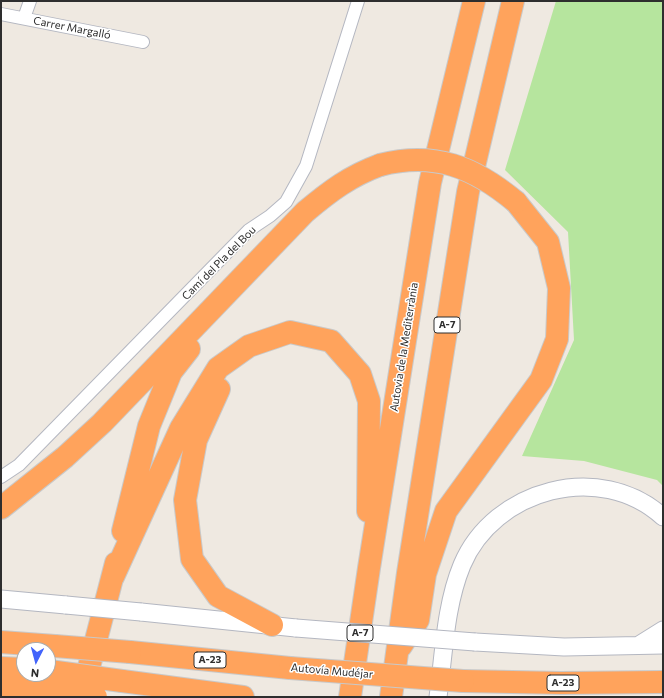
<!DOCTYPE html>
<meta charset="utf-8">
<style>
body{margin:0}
#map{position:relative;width:664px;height:698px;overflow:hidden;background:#efe9e1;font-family:Commissioner,sans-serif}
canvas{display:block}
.frame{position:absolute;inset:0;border:2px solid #2e2e2e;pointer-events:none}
.north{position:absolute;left:16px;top:642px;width:40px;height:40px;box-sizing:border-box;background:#fff;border:1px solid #ababab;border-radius:50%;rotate:186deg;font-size:11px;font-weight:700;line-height:16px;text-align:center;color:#2e2e2e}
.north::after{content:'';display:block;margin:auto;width:14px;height:18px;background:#4264fb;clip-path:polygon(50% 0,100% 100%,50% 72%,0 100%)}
</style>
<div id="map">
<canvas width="664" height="698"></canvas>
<div class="frame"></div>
<div class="north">N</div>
</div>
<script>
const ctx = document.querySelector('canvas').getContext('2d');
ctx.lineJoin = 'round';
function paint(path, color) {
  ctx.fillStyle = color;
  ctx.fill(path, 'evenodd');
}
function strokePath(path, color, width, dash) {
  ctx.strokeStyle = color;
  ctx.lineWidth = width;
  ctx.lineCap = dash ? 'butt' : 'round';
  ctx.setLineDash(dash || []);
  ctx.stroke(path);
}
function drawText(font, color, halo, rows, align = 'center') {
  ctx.font = font + ' Commissioner,sans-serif';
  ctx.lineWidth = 3;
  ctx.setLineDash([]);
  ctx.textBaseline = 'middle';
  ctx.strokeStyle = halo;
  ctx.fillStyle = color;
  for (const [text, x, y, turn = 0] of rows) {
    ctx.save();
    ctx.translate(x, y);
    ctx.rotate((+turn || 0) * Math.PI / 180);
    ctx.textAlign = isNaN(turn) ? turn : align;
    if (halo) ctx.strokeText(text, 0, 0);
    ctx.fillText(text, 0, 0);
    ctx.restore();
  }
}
paint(new Path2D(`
 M556,1H663V486L657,480L584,461L522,456L574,340L568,232L505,170Z`), '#b6e59e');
const minor = new Path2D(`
 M1,14L143,42
 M24,18L30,1
 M1,477L19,465L249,230L270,216L286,202L306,166L358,1`);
const secondary = new Path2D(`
 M1,599L66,605
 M141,612L296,628
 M475,642L564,647L663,645
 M639,645L663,630
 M438,697C444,654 445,606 462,565C494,489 600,460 663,517`);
const motorway = new Path2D(`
 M219,389L196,440L185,500L192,559L218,596L272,625
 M1,508L65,457L102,423L305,212C330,191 350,176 380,165
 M123,531L149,426L171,372L189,349
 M113,577L181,428L218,368L249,346L290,332L331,341L360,374L369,401L368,511
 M1,642L55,646
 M401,646L418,620L425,574L446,511L541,380L557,339L559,288L548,242L516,202
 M130,652L290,668
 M1,668L24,669
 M122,681L243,697
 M463,681L561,683L663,682
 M1,687L44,690
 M82,694L116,563
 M350,697L369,568L430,183L474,1
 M391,697L408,573L468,192L513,1`);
strokePath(minor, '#b4b7c1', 14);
strokePath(secondary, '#b4b7c1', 19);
strokePath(motorway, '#c9c9c9', 24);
strokePath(minor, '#fff', 12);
strokePath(secondary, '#fff', 17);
strokePath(motorway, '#ffa35c', 22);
const secondaryBridge = new Path2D(`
 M66,605L141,612
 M296,628L475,642`);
const motorwayBridge = new Path2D(`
 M380,165C435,151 474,167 516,202
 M55,646L130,652
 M290,668L463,681
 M49,671L122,681
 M44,690L96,697`);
strokePath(secondaryBridge, '#b4b7c1', 19, []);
strokePath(motorwayBridge, '#c9c9c9', 24, []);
strokePath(secondaryBridge, '#fff', 17);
strokePath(motorwayBridge, '#ffa35c', 22);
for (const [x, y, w] of [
 [447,325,26],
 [360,633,26],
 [210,660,32],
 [563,683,32]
]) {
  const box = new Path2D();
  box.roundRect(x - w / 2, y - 8, w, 16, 3);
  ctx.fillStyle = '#fff';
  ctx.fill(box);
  strokePath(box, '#2e2e2e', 1);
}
drawText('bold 10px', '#2e2e2e', null, [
 ["A-7",447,325],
 ["A-7",360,633],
 ["A-23",210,660],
 ["A-23",563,683]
]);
drawText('11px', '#2e2e2e', '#fff', [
 ["Carrer Margalló",72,28,11],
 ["Camí del Pla del Bou",219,263,-45],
 ["Autovia de la Mediterrània",404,347,-81],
 ["Autovía Mudéjar",332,671,5]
]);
</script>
